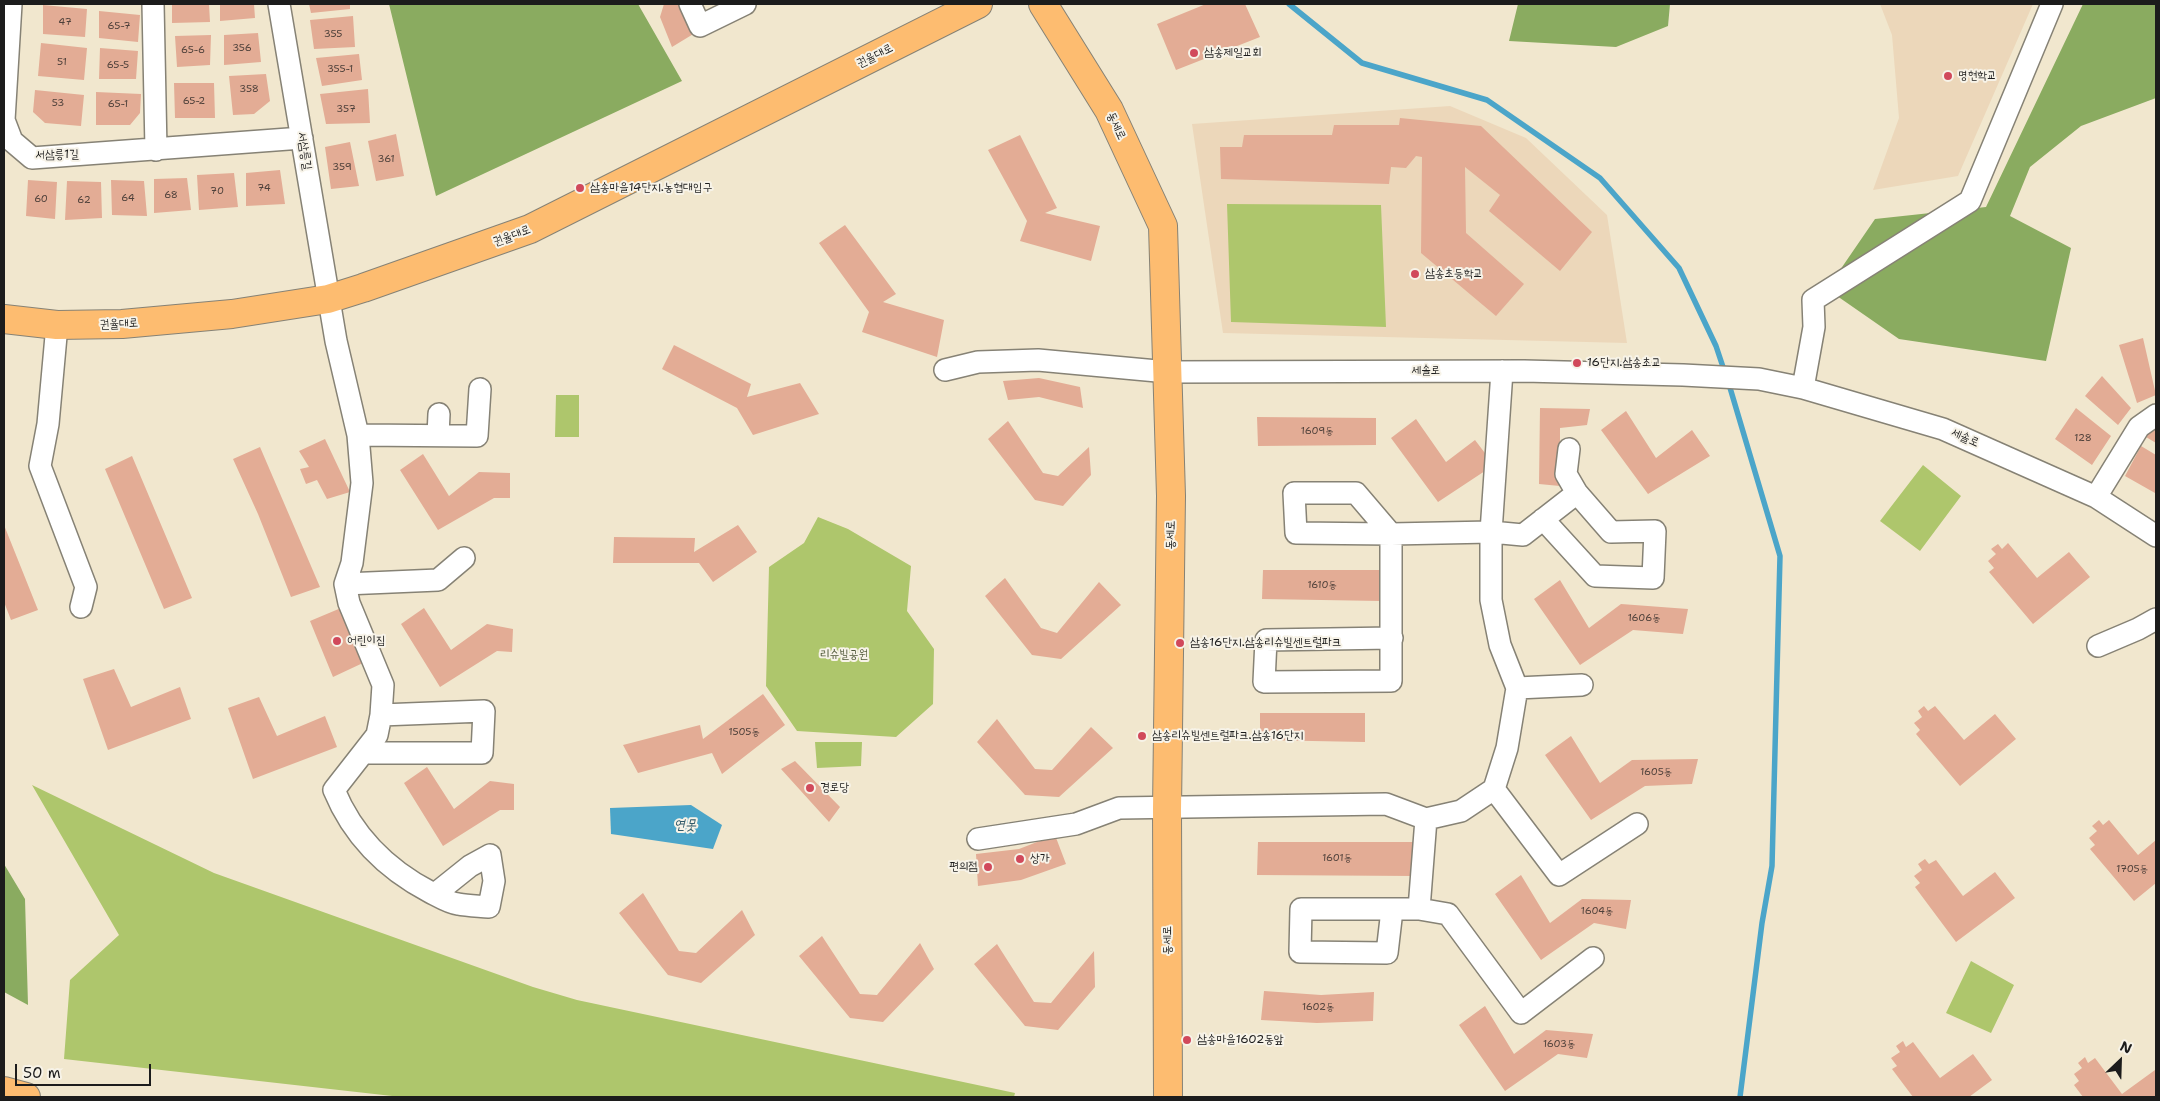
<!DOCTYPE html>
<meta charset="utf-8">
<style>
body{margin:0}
#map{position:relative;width:2160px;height:1101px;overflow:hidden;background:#f1e7ce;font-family:"Shantell Sans",sans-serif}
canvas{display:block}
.frame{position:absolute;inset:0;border:5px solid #1c1c1c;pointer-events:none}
.north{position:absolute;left:2095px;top:1036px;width:50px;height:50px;-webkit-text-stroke:4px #f7f3e8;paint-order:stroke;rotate:24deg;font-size:14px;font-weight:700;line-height:20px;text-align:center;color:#1c1c1c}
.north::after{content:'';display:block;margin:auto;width:18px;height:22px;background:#1c1c1c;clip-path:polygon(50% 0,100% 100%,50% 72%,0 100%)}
.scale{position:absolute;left:15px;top:1064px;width:136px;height:22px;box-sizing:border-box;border:2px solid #1c1c1c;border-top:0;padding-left:6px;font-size:15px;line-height:18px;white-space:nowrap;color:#1c1c1c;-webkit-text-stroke:4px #f7f3e8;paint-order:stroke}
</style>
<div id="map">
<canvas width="2160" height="1101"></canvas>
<div class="frame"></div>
<div class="north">N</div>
<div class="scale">50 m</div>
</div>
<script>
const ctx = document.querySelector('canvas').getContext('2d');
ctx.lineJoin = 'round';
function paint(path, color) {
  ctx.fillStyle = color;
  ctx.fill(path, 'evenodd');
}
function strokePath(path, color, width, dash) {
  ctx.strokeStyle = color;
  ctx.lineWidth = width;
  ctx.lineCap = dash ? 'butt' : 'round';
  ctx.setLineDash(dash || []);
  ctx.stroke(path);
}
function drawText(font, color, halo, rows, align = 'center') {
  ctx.font = font + ' "Shantell Sans","Poor Story",sans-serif';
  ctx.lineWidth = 4;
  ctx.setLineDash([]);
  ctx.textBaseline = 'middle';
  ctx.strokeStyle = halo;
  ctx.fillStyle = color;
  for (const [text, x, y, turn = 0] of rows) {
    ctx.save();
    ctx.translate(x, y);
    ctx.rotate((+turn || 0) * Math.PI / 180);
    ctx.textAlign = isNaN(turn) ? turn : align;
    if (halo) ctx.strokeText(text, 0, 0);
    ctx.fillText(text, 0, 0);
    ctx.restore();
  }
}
paint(new Path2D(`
 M1880,4H2033L1958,176L1873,190L1899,118L1892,35Z
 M1450,106L1526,138L1607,215L1627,343L1223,333L1192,124Z`), '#ecd7ba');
paint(new Path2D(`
 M1227,204L1381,205L1386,327L1231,322Z
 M556,395H579V437H555Z
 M1923,465L1961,496L1920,551L1880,521Z
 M818,517L848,529L911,566L907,611L934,649L933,704L896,737L797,731L766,686L769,567L804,543Z
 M815,742H862L861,766L817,768Z
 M32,785L214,873L533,987L577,1000L1015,1093L1014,1097H401L64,1059L70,980L119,935Z
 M1971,961L2014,985L1991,1033L1946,1013Z`), '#aec66c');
paint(new Path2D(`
 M389,4H638L682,81L436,196Z
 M1518,4H1670L1668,26L1616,47L1509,41Z
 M2083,4H2156V98L2081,126L2030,167L2010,216L2071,248L2046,361L1899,339L1827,289L1875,219L1986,207Z
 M4,864L25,899L28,1005L4,992Z`), '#8aab60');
paint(new Path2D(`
 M691,805L722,825L713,849L611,834L610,808Z`), '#4ba5c9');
strokePath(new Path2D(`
 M1289,4L1362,63L1487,100L1600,178L1679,268L1716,346L1725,373
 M1728,381L1780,556L1772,866L1762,923L1740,1097`), '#4ba5c9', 5.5);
paint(new Path2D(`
 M172,4H209L210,22L172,23Z
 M220,4H254L255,18L220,21Z
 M309,4H350V9L311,13Z
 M664,4H681L695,33L672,47L660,17Z
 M1206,4H1245L1260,37L1176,70L1157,24Z
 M43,5L87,9L85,37L43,34Z
 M99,11L140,15L138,42L99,38Z
 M353,16L355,47L314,49L310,20Z
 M258,33L261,62L224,65V35Z
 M211,35L210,65L177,67L175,36Z
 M41,43L87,48L84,80L38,76Z
 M100,48L138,51L136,79H99Z
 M359,54L362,80L322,86L316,58Z
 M266,74L270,101L254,114L233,115L229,76Z
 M174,83H214L215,118H175Z
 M368,89L370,123L326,124L320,94Z
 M35,90L84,95L81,126L45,123L33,112Z
 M96,92L141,94L140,113L130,125H96Z
 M1400,118L1481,126L1592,232L1560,271L1489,211L1500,195L1465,167L1466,233L1524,284L1496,316L1421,253L1422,157L1416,156L1406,168L1391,167L1389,184L1221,179L1220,147H1242L1244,135H1332L1334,125H1399Z
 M396,134L404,176L376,181L368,141Z
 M1020,135L1057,208L1045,213L1100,226L1091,261L1020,241L1027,221L988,150Z
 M350,142L359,186L331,189L325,147Z
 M280,170L285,204L246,206V173Z
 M234,173L238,207L199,210L197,175Z
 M187,178L191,210L154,213V179Z
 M28,180L57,182L55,219L26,216Z
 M111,180L144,181L147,216L112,215Z
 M67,181L101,182L102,218L65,220Z
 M845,225L896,294L883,302L944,320L937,357L862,332L869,312L819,243Z
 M2143,338L2156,395L2137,403L2119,345Z
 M674,345L751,384L747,397L800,383L819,414L753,435L737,408L662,369Z
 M2102,376L2131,408L2118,425L2085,396Z
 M1039,378L1080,387L1083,408L1039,397L1008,400L1003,381Z
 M1540,408L1590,409L1587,425L1560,428V486L1539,484Z
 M2076,408L2111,436L2092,465L2055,439Z
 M1626,411L1656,458L1692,430L1710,456L1648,494L1601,430Z
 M1257,417L1376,418V445L1258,446Z
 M1416,419L1446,462L1475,440L1494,465L1438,502L1391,438Z
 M1008,421L1043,473L1058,476L1089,447L1091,475L1063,506L1035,500L988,439Z
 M2153,426L2156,428V443L2146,437Z
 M325,439L350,492L327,499L317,480L306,484L300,469L309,467L299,451Z
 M2141,446L2156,455L2155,493L2125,476Z
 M260,447L320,587L291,597L258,514L233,459Z
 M423,454L449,496L479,472L510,473V498H494L438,530L400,470Z
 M132,456L192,598L164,609L105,469Z
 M4,525L38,610L11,620L4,602Z
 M738,525L757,552L713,582L699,563H613L614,537L695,538L694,552Z
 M2008,543L2037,578L2069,552L2090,577L2033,624L1989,572L1994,568L1988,561L1996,554L1991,549L1998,544L2002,549Z
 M1263,570H1383L1381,601L1262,599Z
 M1005,578L1041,628L1057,633L1099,582L1121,605L1061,659L1032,655L985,596Z
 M1560,580L1589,628L1621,604L1688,609L1683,634L1633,630L1580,665L1534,599Z
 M341,608L365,662L333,677L310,621Z
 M424,608L451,650L487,624L513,629L512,652L497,651L440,687L401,624Z
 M114,669L131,707L180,687L191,719L108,750L83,679Z
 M763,694L785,725L722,774L712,753L638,773L623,745L700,725L703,739Z
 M259,697L277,736L325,716L337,747L253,779L228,708Z
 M1924,706L1928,711L1935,706L1964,740L1995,714L2016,739L1960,786L1916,734L1920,730L1914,723L1922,717L1918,711Z
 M1260,713H1365V742L1260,740Z
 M997,719L1035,769L1052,770L1091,727L1113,748L1059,797L1025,795L977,742Z
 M1571,736L1600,783L1632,760L1698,759L1692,784L1645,786L1591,820L1545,755Z
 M795,761L840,807L829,822L781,769Z
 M427,767L454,809L490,781L514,784V810H500L443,846L404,783Z
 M2099,820L2103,825L2109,820L2138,855L2156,840V883L2134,901L2090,849L2095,845L2089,838L2097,831L2092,826Z
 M1055,835L1066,864L1021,880L978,886L976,854L1019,849Z
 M1258,842H1418L1415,876L1257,875Z
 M1925,859L1929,864L1936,860L1963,896L1995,872L2015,898L1956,942L1915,887L1920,883L1914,876L1922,870L1918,864Z
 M1521,875L1550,923L1582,899L1631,900L1626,929L1594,923L1541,960L1495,894Z
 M643,893L679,951L696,953L742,910L755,935L701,983L668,975L619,913Z
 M822,936L860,994L877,995L920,943L934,969L883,1022L850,1018L799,956Z
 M997,944L1034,1002L1051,1003L1094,951L1095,987L1058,1030L1025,1026L974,964Z
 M1264,991L1321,995L1374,992L1373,1021L1317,1023L1261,1020Z
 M1485,1006L1514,1054L1546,1030L1593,1034L1587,1058L1558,1054L1505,1091L1459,1025Z
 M1903,1041L1906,1047L1913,1042L1940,1078L1973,1054L1992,1080L1969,1097H1913L1892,1069L1897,1066L1891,1058L1900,1052L1896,1046Z
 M2085,1057L2088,1063L2095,1058L2122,1094L2155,1070L2156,1097H2083L2074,1085L2079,1081L2074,1074L2082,1068L2078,1063Z`), '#e3ac95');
const minor = new Path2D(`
 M11,4L4,120L12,141L32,158L302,138
 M153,4L156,150
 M279,4L336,341L358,435L362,483L352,563L345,584L349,603L383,685L381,715L377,735L334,790C353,836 386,869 430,892C438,896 449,903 458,904C468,906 479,906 489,907L494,881L490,855L470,866L435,894
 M690,4L700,26L745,4
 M57,325L48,424L40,466L86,587L81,607
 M945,370L978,362L1038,360L1168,372L1524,371L1683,375L1759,379L1803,388L1943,429L2096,497L2156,536
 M1803,388L1814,327L1813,300L1970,201L2052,4
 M358,435L477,436L480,389
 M438,435L439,414
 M2096,497L2139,427L2156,415
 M1543,519L1595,576L1653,578L1655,531L1611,532L1577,493L1566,474L1569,449
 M345,584L438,580L464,558
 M1392,638L1266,640L1264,682L1391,681V534L1356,493H1294L1296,533L1391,534L1491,532L1523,535L1577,493
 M2098,646L2138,629L2156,619
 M1517,688L1582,685
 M365,753H482L484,711L381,715
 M1494,789L1559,875L1637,824
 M978,839L1076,824L1119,808L1386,804L1426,819L1461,811L1494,789L1507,748L1517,688L1500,645L1491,600V532L1502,371
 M1419,909L1426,819
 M1392,910L1387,953L1300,952L1301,909H1419L1448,914L1521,1013L1593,958`);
const major = new Path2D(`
 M1043,4L1109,110L1163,226L1171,496L1167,809L1168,1097
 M4,319L57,325L122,324L232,314L328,299L363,288L530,229L978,4
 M4,1091L26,1097`);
strokePath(minor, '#868275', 24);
strokePath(major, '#868275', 30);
strokePath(minor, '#fff', 21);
strokePath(major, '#fdbc70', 28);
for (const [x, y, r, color] of [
 [1194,53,5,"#d1495b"],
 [1948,76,5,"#d1495b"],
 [580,188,5,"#d1495b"],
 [1415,274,5,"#d1495b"],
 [1577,363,5,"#d1495b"],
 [337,641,5,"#d1495b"],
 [1180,643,5,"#d1495b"],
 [1142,736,5,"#d1495b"],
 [810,788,5,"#d1495b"],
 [1020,859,5,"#d1495b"],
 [988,867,5,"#d1495b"],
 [1187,1040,5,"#d1495b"]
]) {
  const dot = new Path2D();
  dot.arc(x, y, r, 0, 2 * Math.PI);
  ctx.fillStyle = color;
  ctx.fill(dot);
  strokePath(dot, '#f7f3e8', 2);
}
drawText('10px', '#4e403a', null, [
 ["47",65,22],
 ["65-7",119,26],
 ["355",333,34],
 ["356",242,48],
 ["65-6",193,50],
 ["51",62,62],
 ["65-5",118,65],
 ["355-1",340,69],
 ["358",249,89],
 ["65-2",194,101],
 ["53",58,103],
 ["65-1",118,104],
 ["357",346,109],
 ["361",386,159],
 ["359",342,167],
 ["74",264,188],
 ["70",217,191],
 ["68",171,195],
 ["64",128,198],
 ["60",41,199],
 ["62",84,200],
 ["1609동",1317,431],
 ["128",2083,438],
 ["1610동",1322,585],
 ["1606동",1644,618],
 ["1505동",744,732],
 ["1605동",1656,772],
 ["1601동",1337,858],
 ["1705동",2132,869],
 ["1604동",1597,911],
 ["1602동",1318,1007],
 ["1603동",1559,1044]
]);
drawText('12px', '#1c1c1c', '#f7f3e8', [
 ["삼송제일교회",1204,53],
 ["명현학교",1958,76],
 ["삼송마을14단지.농협대입구",590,188],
 ["삼송초등학교",1425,274],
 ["16단지.삼송초교",1587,363],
 ["어린이집",347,641],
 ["삼송16단지.삼송리슈빌센트럴파크",1190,643],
 ["삼송리슈빌센트럴파크.삼송16단지",1152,736],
 ["경로당",820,788],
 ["상가",1030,859],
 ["편의점",978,867,"right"],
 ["삼송마을1602동앞",1197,1040]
], 'left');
drawText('12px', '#1c1c1c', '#f7f3e8', [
 ["권율대로",875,56,-27],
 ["동세로",1116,126,65],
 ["서삼릉길",304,151,81],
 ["서삼릉1길",57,155,-1],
 ["권율대로",512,236,-21],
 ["권율대로",119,324,-3],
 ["세솔로",1426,371],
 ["세솔로",1965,438,24],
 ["동세로",1171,535,-89],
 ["동세로",1168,940,-90]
]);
drawText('12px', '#4f5838', '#f7f3e8', [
 ["리슈빌공원",844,655]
]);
drawText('italic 14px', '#315a6a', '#f7f3e8', [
 ["연못",685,825]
]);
</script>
